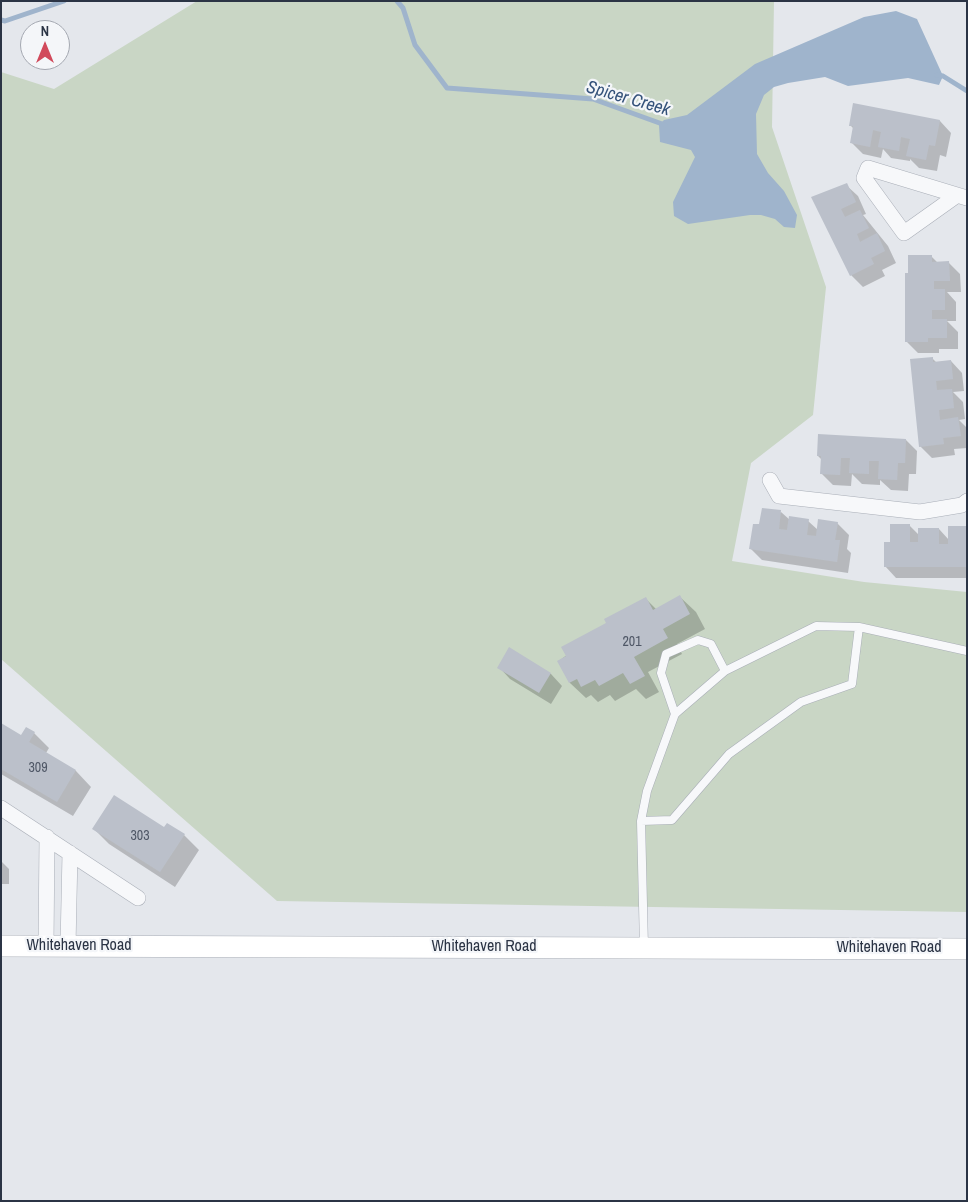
<!DOCTYPE html>
<style>
body{margin:0}
#map{position:relative;width:968px;height:1202px;overflow:hidden;background:#e4e7ec;font-family:"Archivo Narrow",sans-serif}
canvas{display:block}
.frame{position:absolute;inset:0;border:2px solid #2b3445;pointer-events:none}
.north{position:absolute;left:20px;top:20px;width:50px;height:50px;box-sizing:border-box;background:#f4f6f9;border:1px solid #a4a8b1;border-radius:50%;rotate:0deg;font-size:14px;font-weight:700;line-height:20px;text-align:center;color:#2b3445}
.north::after{content:'';display:block;margin:auto;width:18px;height:22px;background:#d1495b;clip-path:polygon(50% 0,100% 100%,50% 72%,0 100%)}
</style>
<div id="map">
<canvas width="968" height="1202"></canvas>
<div class="frame"></div>
<div class="north">N</div>
</div>
<script>
const ctx = document.querySelector('canvas').getContext('2d');
ctx.lineJoin = 'round';
function paint(path, color) {
  ctx.fillStyle = color;
  ctx.fill(path, 'evenodd');
}
function strokePath(path, color, width, dash) {
  ctx.strokeStyle = color;
  ctx.lineWidth = width;
  ctx.lineCap = dash ? 'butt' : 'round';
  ctx.setLineDash(dash || []);
  ctx.stroke(path);
}
function drawText(font, color, halo, rows, align = 'center') {
  ctx.font = font + ' "Archivo Narrow",sans-serif';
  ctx.lineWidth = 4.5;
  ctx.setLineDash([]);
  ctx.textBaseline = 'middle';
  ctx.strokeStyle = halo;
  ctx.fillStyle = color;
  for (const [text, x, y, turn = 0] of rows) {
    ctx.save();
    ctx.translate(x, y);
    ctx.rotate((+turn || 0) * Math.PI / 180);
    ctx.textAlign = isNaN(turn) ? turn : align;
    if (halo) ctx.strokeText(text, 0, 0);
    ctx.fillText(text, 0, 0);
    ctx.restore();
  }
}
paint(new Path2D(`
 M197,1H774L772,127L826,287L813,415L751,463L732,561L864,582L967,592V912L277,901L1,659V72L54,89Z`), '#c9d6c5');
paint(new Path2D(`
 M896,11L917,19L943,76L939,85L908,78L848,86L825,77L788,83L774,87L764,95L756,114L757,154L768,173L784,191L797,215L795,228L784,227L775,219L761,215H750L688,224L674,216L673,202L695,157L691,150L660,142L659,125L664,120L687,115L755,64L864,17Z`), '#9fb4cc');
paint(new Path2D(`
 M940,121L951,133L946,157L940,155L937,171L919,168L910,159V161L891,158L883,149L881,158L863,154L851,142L854,129L850,125Z
 M846,185L858,196L866,214L863,215L888,246L896,263L882,270L885,276L863,287L851,275L813,198Z
 M931,256L938,263H949L960,274L961,292H947L956,302V321H947L958,332V349H939V353H918L907,342L909,274Z
 M932,358L937,363L951,361L962,373L964,391L953,392L963,402L965,419L959,420L967,428V448L954,449L955,455L932,458L920,446Z
 M906,440L917,451L916,474H909L908,491L891,490L880,480V485L862,484L852,474L851,486L833,485L821,473L822,460L818,456Z
 M781,512L790,520L808,521L818,530L837,523L849,535L847,549L851,553L848,573L762,560L750,548L760,526Z
 M909,525L919,535L939,529L949,540L967,527V578H896L885,566L892,544Z
 M680,597L696,612L705,629L677,644L682,654L648,672L659,692L646,699L636,689L615,701L610,695L598,702L591,695L586,698L570,683L559,661L608,623L645,598L657,610Z
 M510,649L551,674L562,686L551,704L510,679L499,667Z
 M1,724L21,736L34,733L49,748L46,753L76,771L91,787L73,816L1,774Z
 M93,828L165,829L184,835L199,850L175,887L109,844Z
 M1,849L2,862L9,869V884H1V897Z`), '#0003');
strokePath(new Path2D(`
 M397,1L403,8L415,45L447,88L593,99L665,125
 M1,20L5,21L64,1
 M937,75L943,76L967,91`), '#9fb4cc', 5);
paint(new Path2D(`
 M853,103L940,120L935,146L929,145L926,160L906,156L910,139L901,137L899,151L878,147L881,132L873,130L870,147L850,143L853,126H849Z
 M847,183L856,202L841,209L845,217L860,210L869,228L857,234L860,242L877,233L885,251L871,258L874,264L850,276L811,197Z
 M908,255H932V262L949,261L950,281H934V289H945V310H932V319H947V338H928V342H905V273H908Z
 M933,357V362L951,360L953,379L936,381L937,390L952,389L954,408L939,410L940,420L958,417L961,436L943,438L944,444L919,447L910,359Z
 M818,434L906,439L905,463H898L897,480L878,479L879,461H869V474L849,473L850,458H841L840,475L820,474L821,456H817Z
 M762,508L781,510L779,529L787,530L789,516L809,519L807,535L816,536L818,519L838,522L835,540H840L837,562L749,549L753,524H759Z
 M890,524H910V542H918V528H939V544H948V526H967V567H884V542H890Z
 M680,595L690,614L663,629L668,638L634,657L645,676L630,684L623,673L599,686L595,680L581,687L577,679L569,683L557,661L566,656L561,647L606,623L604,619L646,597L653,610Z
 M509,647L551,673L539,693L497,668Z
 M1,723L21,735L26,727L35,732L29,742L76,770L57,802L1,769Z
 M114,795L164,827L167,823L185,834L160,872L92,829Z`), '#bbc0ca');
const lane = new Path2D(`
 M675,714L661,673L666,654L698,640L711,644L725,671
 M641,821L672,820L729,754L801,702L852,684L859,627
 M644,947L641,821L647,791L675,714L725,671L816,626L859,627L967,651`);
const street = new Path2D(`
 M956,196L904,233L864,178L868,168L967,198
 M770,480L779,496L920,512L962,505L967,501
 M1,808L138,898
 M46,946L47,837
 M68,946L70,853`);
const secondary = new Path2D(`
 M1,946L967,949`);
strokePath(lane, '#a9aeb7', 9);
strokePath(street, '#a9aeb7', 16);
strokePath(secondary, '#a9aeb7', 22);
strokePath(lane, '#f7f8fa', 8);
strokePath(street, '#f7f8fa', 15);
strokePath(secondary, '#fff', 21);
drawText('14px', '#4f5766', null, [
 ["201",632,642],
 ["309",38,768],
 ["303",140,836]
]);
drawText('16px', '#2b3445', '#f4f6f9', [
 ["Whitehaven Road",79,946],
 ["Whitehaven Road",484,947],
 ["Whitehaven Road",889,948]
]);
drawText('italic 18px', '#34527a', '#f4f6f9', [
 ["Spicer Creek",628,99,16]
]);
</script>
